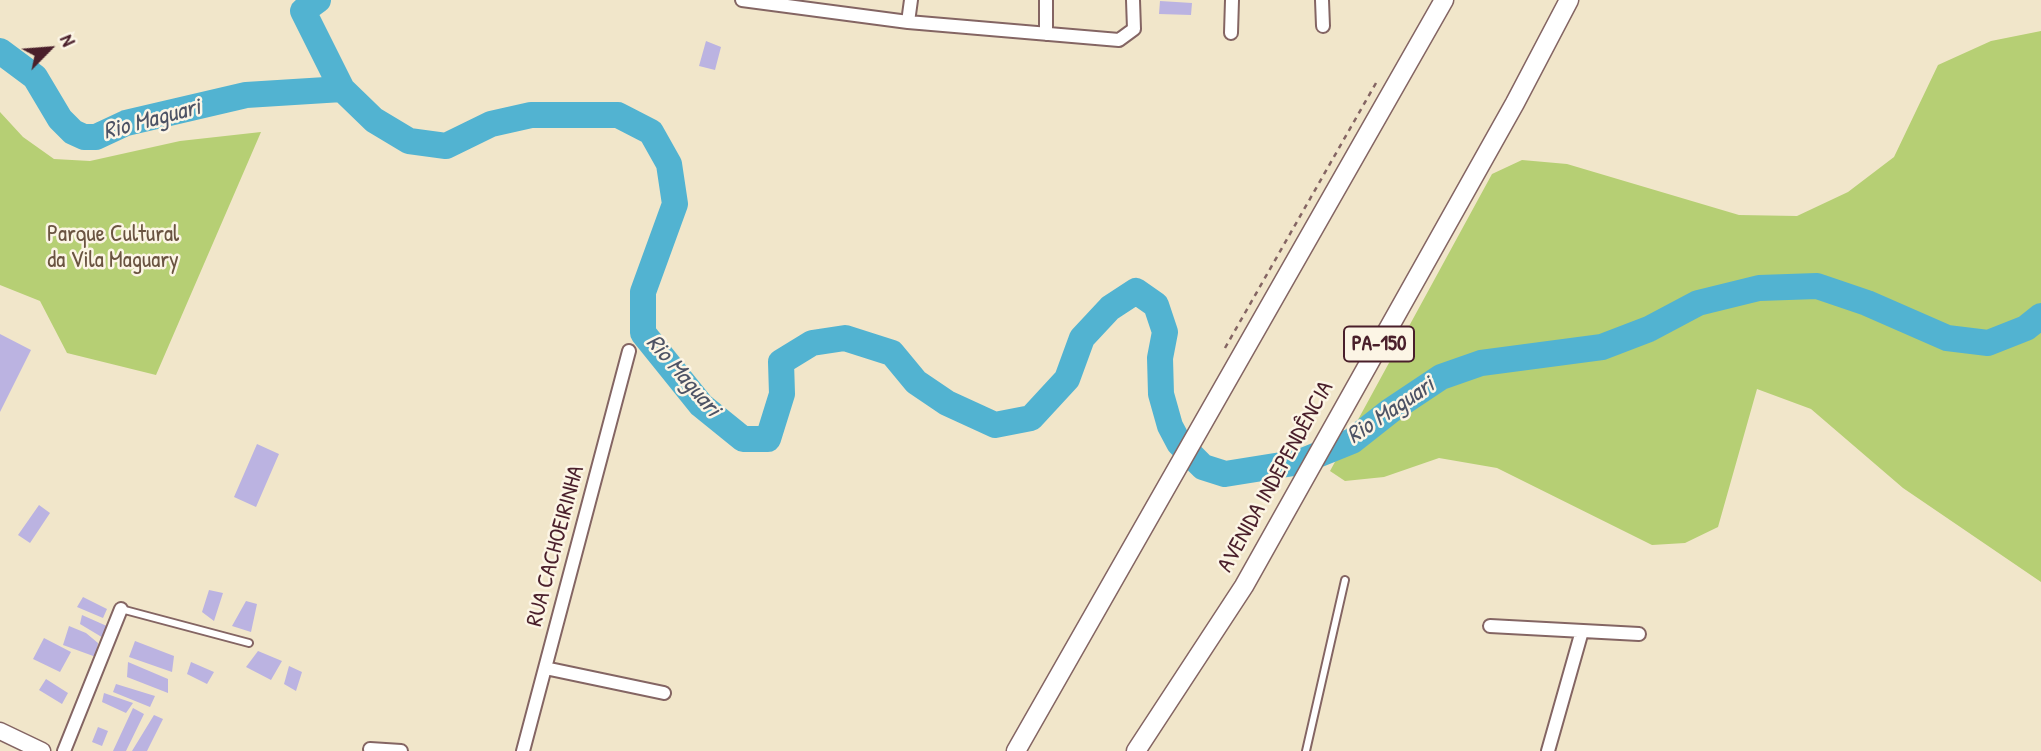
<!DOCTYPE html>
<meta charset="utf-8">
<style>
body{margin:0}
#map{position:relative;width:2041px;height:751px;overflow:hidden;background:#f1e6ca;font-family:"Patrick Hand",sans-serif}
canvas{display:block}
.north{position:absolute;left:14px;top:14px;width:70px;height:70px;-webkit-text-stroke:5px #fcf5e5;paint-order:stroke;rotate:65deg;font-size:19px;font-weight:700;line-height:28px;text-align:center;color:#4a1f2b}
.north::after{content:'';display:block;margin:auto;width:24px;height:32px;background:#4a1f2b;clip-path:polygon(50% 0,100% 100%,50% 72%,0 100%)}
</style>
<div id="map">
<canvas width="2041" height="751"></canvas>
<div class="north">N</div>
</div>
<script>
const ctx = document.querySelector('canvas').getContext('2d');
ctx.lineJoin = 'round';
function paint(path, color) {
  ctx.fillStyle = color;
  ctx.fill(path, 'evenodd');
}
function strokePath(path, color, width, dash) {
  ctx.strokeStyle = color;
  ctx.lineWidth = width;
  ctx.lineCap = dash ? 'butt' : 'round';
  ctx.setLineDash(dash || []);
  ctx.stroke(path);
}
function drawText(font, color, halo, rows, align = 'center') {
  ctx.font = font + ' "Patrick Hand",sans-serif';
  ctx.lineWidth = 5;
  ctx.setLineDash([]);
  ctx.textBaseline = 'middle';
  ctx.strokeStyle = halo;
  ctx.fillStyle = color;
  for (const [text, x, y, turn = 0] of rows) {
    ctx.save();
    ctx.translate(x, y);
    ctx.rotate((+turn || 0) * Math.PI / 180);
    ctx.textAlign = isNaN(turn) ? turn : align;
    if (halo) ctx.strokeText(text, 0, 0);
    ctx.fillText(text, 0, 0);
    ctx.restore();
  }
}
paint(new Path2D(`
 M2041,31V582L1903,488L1811,409L1757,389L1718,527L1685,543L1652,545L1497,468L1439,458L1384,477L1345,481L1330,471L1492,174L1522,160L1567,164L1739,215L1797,216L1848,192L1894,157L1938,65L1991,41Z
 M0,112L23,137L54,159L90,161L180,141L261,132L156,375L67,353L40,301L0,285Z`), '#b6cf74');
strokePath(new Path2D(`
 M318,0L303,11L342,89
 M0,51L35,77L60,119L73,132L84,137H96L126,123L246,95L342,89L374,120L409,141L446,146L491,124L531,115H618L651,132L669,164L675,204L643,292V333L701,405L743,439H768L782,394L781,362L812,343L845,338L892,353L916,382L947,403L995,425L1031,418L1067,379L1082,338L1110,308L1136,291L1156,305L1165,332L1160,358L1161,394L1170,426L1179,443L1203,467L1225,474L1300,462L1352,441L1390,411L1441,377L1481,363L1602,347L1649,329L1698,303L1759,288L1817,286L1867,303L1947,338L1988,343L2026,328L2041,316`), '#52b3d1', 26);
paint(new Path2D(`
 M1160,1L1192,3L1191,15L1159,14Z
 M706,41L721,47L715,70L699,66Z
 M0,334L31,350L0,412Z
 M257,444L279,454L256,507L234,497Z
 M39,505L50,513L30,543L18,535Z
 M209,590L223,593L214,621L202,612Z
 M83,597L107,609L103,618L77,607Z
 M246,601L257,604L251,632L232,626Z
 M82,615L109,627L105,639L80,624Z
 M69,626L86,633L98,643L96,657L63,645Z
 M44,638L71,652L60,672L33,659Z
 M135,641L174,656L172,672L129,657Z
 M258,651L282,661L271,680L246,667Z
 M128,662L168,679V693L127,677Z
 M191,662L214,672L207,684L187,674Z
 M289,666L302,672L296,691L284,684Z
 M46,679L68,693L62,704L39,690Z
 M116,684L155,696L150,707L113,692Z
 M104,693L133,703L126,713L102,702Z
 M133,708L144,714L126,751H113Z
 M154,715L163,719L147,751H132Z
 M98,727L108,731L102,746L92,742Z`), '#bbb3e1');
const lane = new Path2D(`
 M121,609L249,643
 M1306,751L1345,580`);
const street = new Path2D(`
 M742,0L908,22L1119,40L1134,29L1133,0
 M1046,0V34
 M1322,0L1323,26
 M908,22L911,0
 M1231,33L1232,0
 M1490,626L1639,634
 M545,668L664,693
 M370,749L401,751
 M64,751L121,609
 M523,751L629,351
 M1548,751L1582,631`);
const secondary = new Path2D(`
 M0,731L42,751`);
const primary = new Path2D(`
 M1016,751L1444,0
 M1136,751L1244,586L1515,103L1569,0`);
strokePath(lane, '#846563', 10);
strokePath(street, '#846563', 16);
strokePath(secondary, '#846563', 19);
strokePath(primary, '#846563', 21);
strokePath(new Path2D(`
 M1225,348L1376,83`), '#846563', 2.5, [5, 5]);
strokePath(lane, '#fff', 6);
strokePath(street, '#fff', 12);
strokePath(secondary, '#fff', 16);
strokePath(primary, '#fff', 18);
for (const [x, y, w] of [
 [1379,344,70]
]) {
  const box = new Path2D();
  box.roundRect(x - w / 2, y - 17.5, w, 35, 5);
  ctx.fillStyle = '#fcf5e5';
  ctx.fill(box);
  strokePath(box, '#4a1f2b', 2);
}
drawText('bold 21px', '#4a1f2b', null, [
 ["PA-150",1379,344]
]);
drawText('23px', '#6a5441', '#fcf5e5', [
 ["Parque Cultural",113,235],
 ["da Vila Maguary",113,261]
]);
drawText('23px', '#4a1f2b', '#fcf5e5', [
 ["AVENIDA INDEPENDÊNCIA",1276,477,-61],
 ["RUA CACHOEIRINHA",556,546,-75]
]);
drawText('italic 24px', '#4d5365', '#fcf5e5', [
 ["Rio Maguari",152,120,-15],
 ["Rio Maguari",683,376,49],
 ["Rio Maguari",1391,411,-34]
]);
</script>
